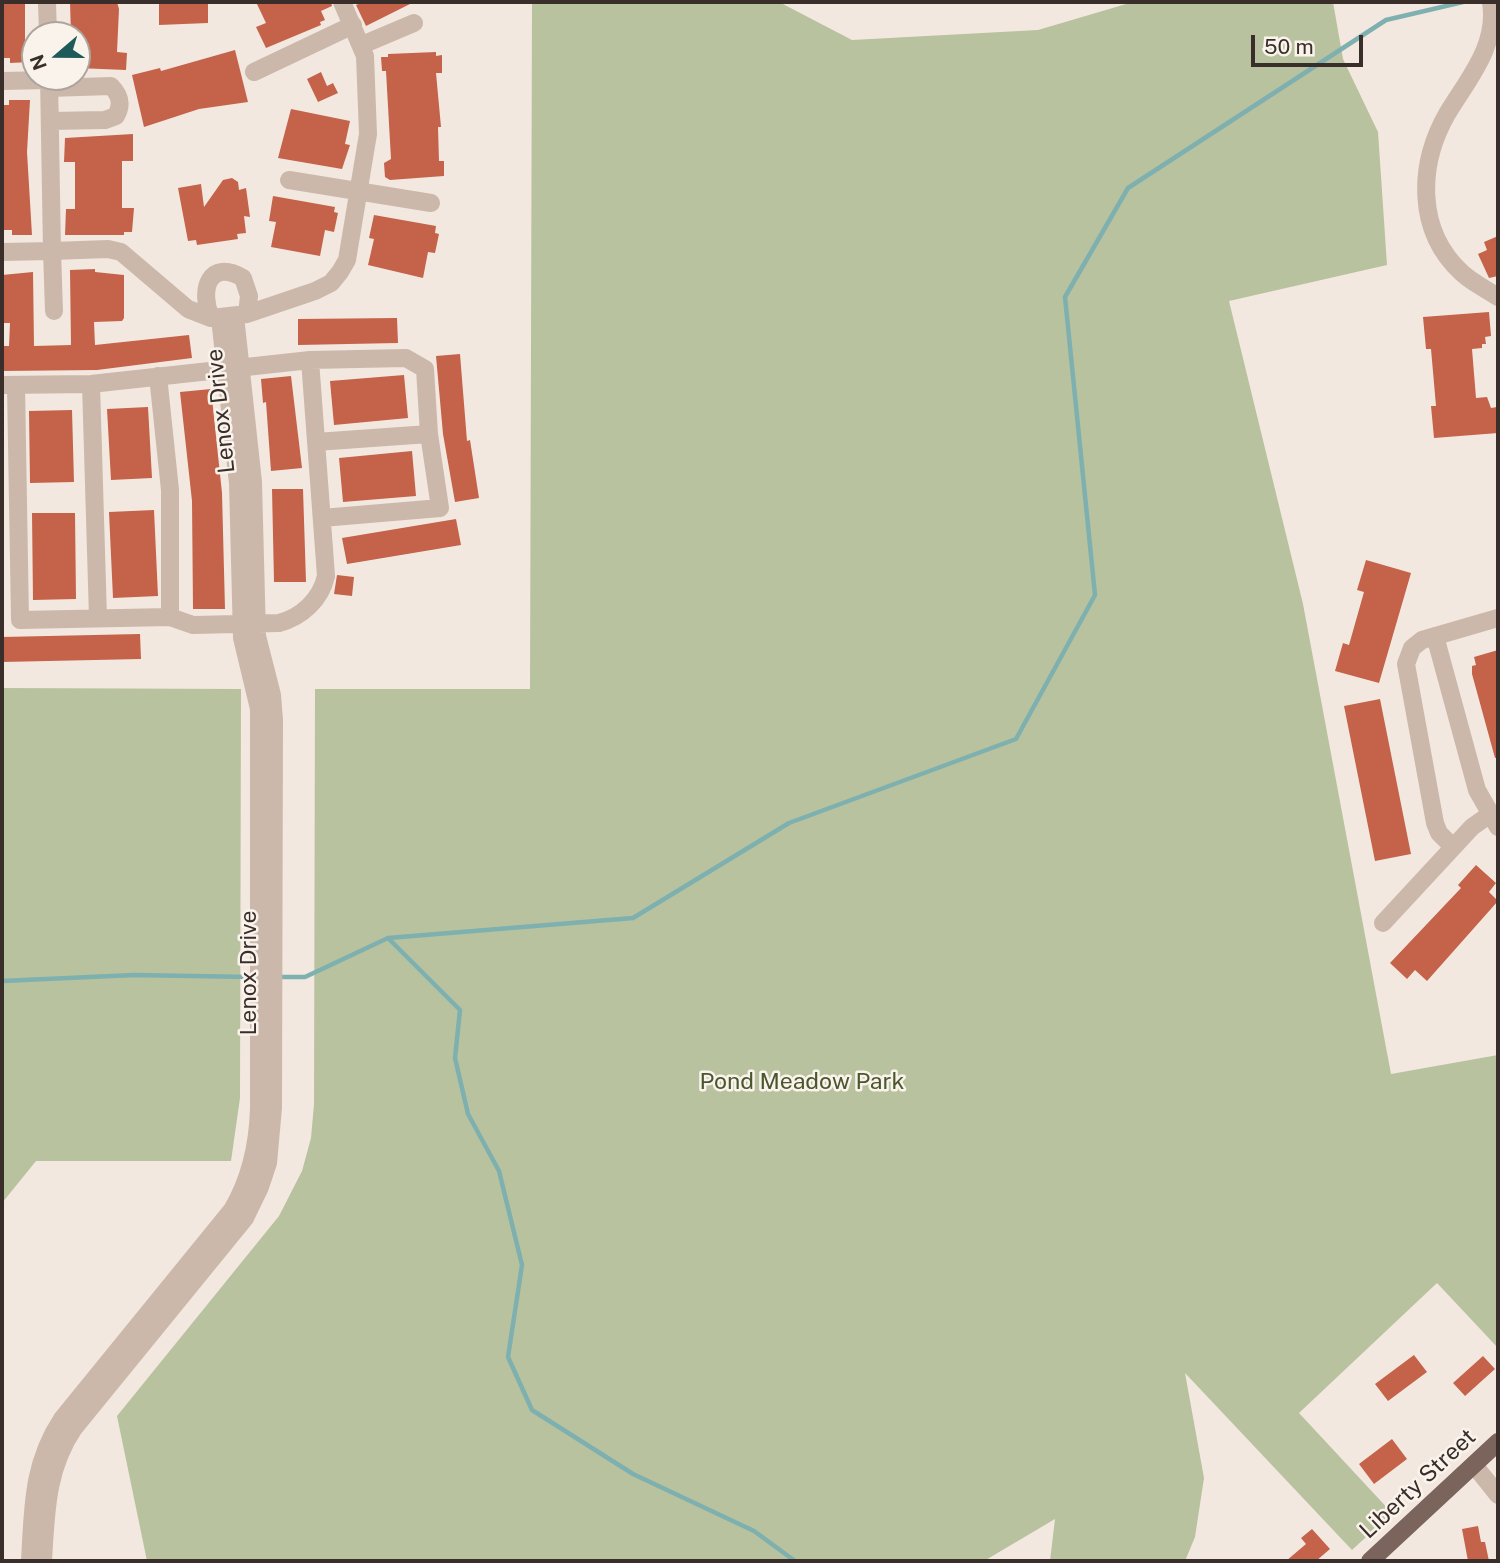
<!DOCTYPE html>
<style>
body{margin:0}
#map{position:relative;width:1500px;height:1563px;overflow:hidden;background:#f3e8df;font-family:"Public Sans",sans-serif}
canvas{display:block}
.frame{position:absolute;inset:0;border:4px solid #392e2a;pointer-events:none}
.north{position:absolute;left:21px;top:21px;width:70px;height:70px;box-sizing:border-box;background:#faf3ec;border:2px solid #ada49e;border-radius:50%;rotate:250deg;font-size:19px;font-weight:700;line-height:28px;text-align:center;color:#392e2a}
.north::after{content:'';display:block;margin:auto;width:24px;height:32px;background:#1f5a5b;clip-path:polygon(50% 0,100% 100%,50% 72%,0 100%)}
.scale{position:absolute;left:1251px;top:35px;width:112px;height:32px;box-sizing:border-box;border:4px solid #392e2a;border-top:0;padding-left:9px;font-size:21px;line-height:24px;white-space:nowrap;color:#392e2a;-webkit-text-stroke:5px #faf3ec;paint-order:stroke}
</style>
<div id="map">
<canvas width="1500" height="1563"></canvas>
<div class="frame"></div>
<div class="north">N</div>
<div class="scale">50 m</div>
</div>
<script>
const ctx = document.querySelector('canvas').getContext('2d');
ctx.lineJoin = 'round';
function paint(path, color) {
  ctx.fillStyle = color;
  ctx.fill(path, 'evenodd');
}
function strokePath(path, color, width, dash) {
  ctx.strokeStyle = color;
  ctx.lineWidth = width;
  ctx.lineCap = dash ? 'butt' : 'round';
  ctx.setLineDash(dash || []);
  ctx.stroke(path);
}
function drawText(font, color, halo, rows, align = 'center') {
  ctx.font = font + ' "Public Sans",sans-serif';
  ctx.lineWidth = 5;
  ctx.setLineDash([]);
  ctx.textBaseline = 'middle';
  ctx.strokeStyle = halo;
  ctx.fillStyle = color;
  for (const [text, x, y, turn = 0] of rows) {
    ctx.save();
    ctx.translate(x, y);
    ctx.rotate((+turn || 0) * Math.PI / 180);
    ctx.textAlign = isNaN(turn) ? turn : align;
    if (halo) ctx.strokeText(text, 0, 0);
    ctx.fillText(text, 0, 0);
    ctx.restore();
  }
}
paint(new Path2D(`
 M532,2H779L852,40L1038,30L1133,2H1333L1343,59L1378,132L1387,265L1229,301L1303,604L1391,1074L1498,1055V1348L1437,1283L1299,1413L1392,1513L1352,1550L1185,1373L1204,1478L1195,1537L1185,1561H1050L1055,1519L984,1561H147L117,1416L279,1216L302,1171L311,1138L314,1104L315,689H530Z
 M2,688L241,689L240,1098L231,1161H36L2,1203Z`), '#b8c29e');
strokePath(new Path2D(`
 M388,938L460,1010L455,1058L468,1114L499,1171L522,1265L508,1357L532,1410L633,1474L754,1531L795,1561
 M282,977H305L388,938L633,918L789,823L1016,739L1095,595L1065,297L1128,188L1386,20L1463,2
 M2,981L134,975L250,977`), '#7eb0b0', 4.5);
paint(new Path2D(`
 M2,2H25V40H30V62L10,63V58H2Z
 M70,2H117L119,9L117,52L127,53L126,70L77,68V35H71Z
 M159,2H208V23L159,25Z
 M256,2H331L332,6L321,11L325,20L320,22L321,25L266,48L256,27L266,23Z
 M363,2H414L366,26L356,5Z
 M235,50L248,102L199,109L144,127L132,75L160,68L161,71Z
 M436,52V56L442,55V73H436L441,127H438L439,161H444V176L390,180L385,177L384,163L391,159L386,71H382L381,57H388V54Z
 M321,72L327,86L333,83L338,93L318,102L307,79Z
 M9,100H30L27,152L32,235H12V230H2V105H9Z
 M291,109L350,121L345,144L350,145L342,169L278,158Z
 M133,134V161H122V208H134L132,232H124V235H65L66,209H75V162H64L65,138Z
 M232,178L238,182L239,190L246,188L250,217L244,216L246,233L237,234L238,239L197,245L196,240L188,241L178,188L201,184L204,207L223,180Z
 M273,196L335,207L334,212L338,213L334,232L325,230L320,256L271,247L276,222L269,221Z
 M374,215L436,226L435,233L439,234L435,253L428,252L423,278L368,265L374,239L369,238Z
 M1498,236V276L1489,278L1478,254L1487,250L1484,242Z
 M95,269V272L124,275V318L122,321L94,322L95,345L189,335L192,358L97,370L2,371V346H9L10,323H2V275L33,272L34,346L71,345L70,270Z
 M1489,312L1491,336L1485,337L1486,344H1482V348L1472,349L1476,398L1487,397L1491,408L1497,407L1498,433L1434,438L1431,406H1436L1431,349H1426L1423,317Z
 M397,318L398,343L298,345V319Z
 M460,354L467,441L470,440L479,498L455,502L443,434L436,356Z
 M404,375L408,418L334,425L330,381Z
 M291,376L302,468L271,471L266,402L263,403L261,379Z
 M211,389L222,493L225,609H193L192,501L180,392Z
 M148,407L152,478L111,480L107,409Z
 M72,410L74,482L30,483L29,411Z
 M412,451L416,496L343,502L339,458Z
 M272,489H303L306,582H274Z
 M154,510L158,596L113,598L109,512Z
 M32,513H75L76,599L33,600Z
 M456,519L461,545L347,564L342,538Z
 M1366,560L1411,573L1379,683L1335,671L1343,643L1349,645L1364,592L1357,590Z
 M337,575L354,577L352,596L334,594Z
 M140,634L141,659L2,662V637Z
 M1498,650V757L1495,758L1472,674V666L1476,665L1474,657Z
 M1380,699L1411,854L1375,861L1344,706Z
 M1476,865L1496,883L1489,892L1498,901L1427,981L1415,970L1407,979L1390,963L1461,888L1458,885Z
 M1414,1355L1427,1372L1388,1401L1375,1384Z
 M1483,1356L1495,1369L1465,1396L1453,1383Z
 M1392,1439L1407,1459L1374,1484L1359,1464Z
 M1478,1526L1481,1542H1485L1489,1561H1468L1462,1529Z
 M1312,1529L1330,1549L1316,1561H1286L1306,1544L1301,1538Z`), '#c5624a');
strokePath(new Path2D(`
 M47,2L48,35
 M1491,2C1498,46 1468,79 1447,114C1418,165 1416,231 1462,273C1473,283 1486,289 1498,297
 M362,45L414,23
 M254,72L353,25
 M49,77L52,251L108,249L121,252L188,309L211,318L247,314L315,291L331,283L340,272L347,260L368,134L365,56L342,2
 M2,81L49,80
 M49,88L111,86C121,96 122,105 116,116L105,120L50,121
 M289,180L431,203
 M2,252L52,251L54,311
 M211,318C199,290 209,258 243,278L249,296L247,314
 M158,376L170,490V617
 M91,384L98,618
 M2,385L91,384L310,360L406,358L425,369L429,434L440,508L322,518
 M16,385L20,620L170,617L193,625L279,623C302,617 321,599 326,576L310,360
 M316,442L429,434
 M1435,636L1477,790L1498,827
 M1453,847L1439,833L1435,823L1406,664L1412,648L1422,640L1498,618
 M1383,923L1472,827L1489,815
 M1474,1465L1498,1495
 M30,1561C33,1509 32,1464 62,1419L232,1210C251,1178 258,1145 259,1108V709L242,638L238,483L220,318
 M43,1561C46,1514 46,1469 74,1428L245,1218L260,1187L268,1163L273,1108L274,720L272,695L257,636L253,482L235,316`), '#cbb8aa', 18);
strokePath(new Path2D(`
 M1370,1561L1498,1442`), '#7b645b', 18);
drawText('23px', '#392e2a', '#faf3ec', [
 ["Lenox Drive",221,411,-96],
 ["Lenox Drive",249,973,-90],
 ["Liberty Street",1418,1484,-43]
]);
drawText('23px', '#4a572e', '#faf3ec', [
 ["Pond Meadow Park",802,1082]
]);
</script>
